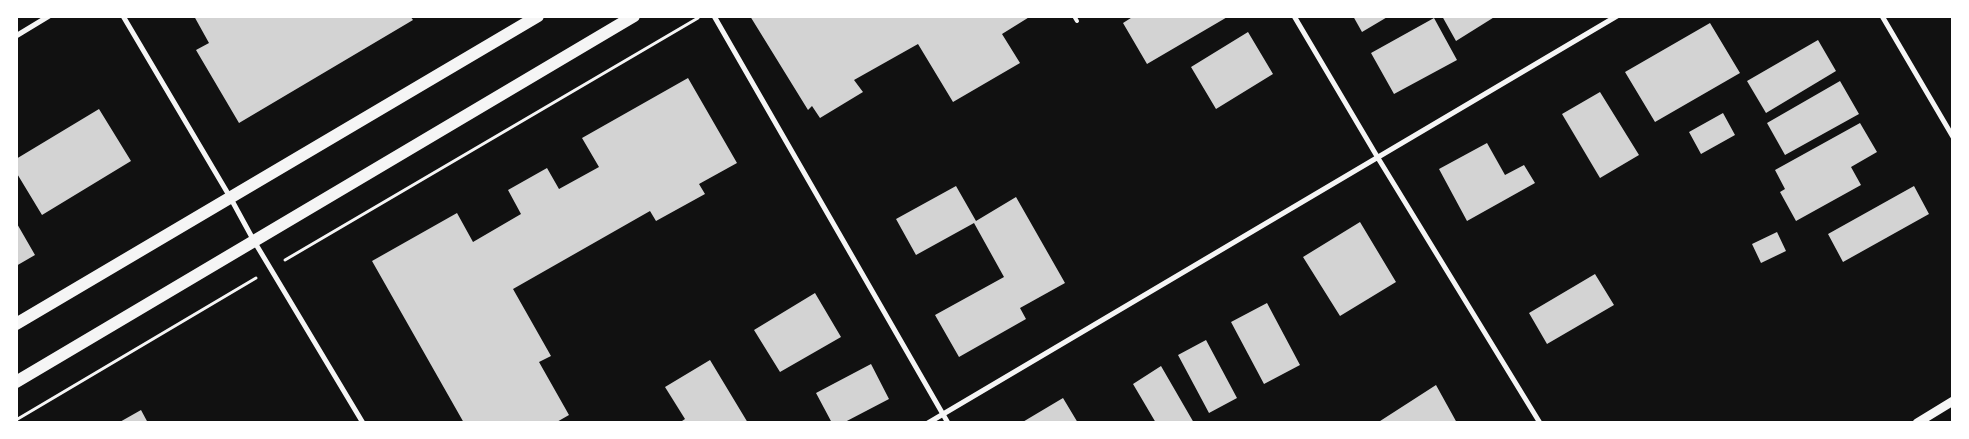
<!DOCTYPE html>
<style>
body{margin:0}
#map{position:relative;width:1969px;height:439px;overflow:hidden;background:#111;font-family:"Nunito Sans",sans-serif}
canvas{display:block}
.frame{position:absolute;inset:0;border:18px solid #fff;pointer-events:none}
</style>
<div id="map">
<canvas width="1969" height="439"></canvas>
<div class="frame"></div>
</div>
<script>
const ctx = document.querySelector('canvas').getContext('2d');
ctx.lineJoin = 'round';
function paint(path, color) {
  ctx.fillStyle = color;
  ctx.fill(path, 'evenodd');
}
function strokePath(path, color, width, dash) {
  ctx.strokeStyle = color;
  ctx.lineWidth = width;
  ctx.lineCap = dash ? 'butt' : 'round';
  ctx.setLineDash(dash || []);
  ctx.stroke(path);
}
paint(new Path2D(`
 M194,16H410L413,20L239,123L196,50L209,43Z
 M750,16H1031L1002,34L1020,63L953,102L918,44L854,80L863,92L820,118L812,106L808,110Z
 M1134,16H1229L1147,64L1123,23Z
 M1353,16H1389L1362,32Z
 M1442,16H1496L1456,41Z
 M1434,18L1457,60L1394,94L1371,53Z
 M1710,23L1740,73L1655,122L1625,72Z
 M1248,32L1273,74L1216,109L1191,67Z
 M1818,40L1836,71L1766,113L1747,81Z
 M688,78L737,163L699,184L705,194L656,221L650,211L513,289L551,356L539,362L569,415L555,423H464L372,261L457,213L473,242L521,214L508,190L547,168L559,189L599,167L582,138Z
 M1840,81L1859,114L1785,155L1767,123Z
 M1600,92L1639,155L1600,178L1562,114Z
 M99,109L131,161L42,215L16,172V159Z
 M1723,113L1735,135L1701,154L1689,132Z
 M1860,123L1877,152L1851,167L1861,185L1796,221L1780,192L1785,189L1775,170Z
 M1487,143L1505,175L1524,165L1535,183L1467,221L1439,169Z
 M956,186L976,221L1016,197L1065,283L1020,308L1026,319L959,357L935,315L1004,277L974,223L916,255L896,219Z
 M1914,186L1929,214L1843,262L1828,234Z
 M16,222L35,255L16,266Z
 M1360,222L1396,282L1340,316L1303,257Z
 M1777,232L1786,251L1761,263L1752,244Z
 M1595,274L1614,305L1547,344L1529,313Z
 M815,293L841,337L780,372L754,330Z
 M1267,303L1300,365L1264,384L1231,322Z
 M1206,340L1237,398L1209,413L1178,355Z
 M710,360L748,423H679L685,419L665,387Z
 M871,364L889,399L843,423H832L816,393Z
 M1161,366L1194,423H1156L1133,384Z
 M1436,385L1457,423H1377Z
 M1063,398L1078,423H1021Z
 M141,410L148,423H118Z`), '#d3d3d3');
strokePath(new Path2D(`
 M285,260L698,18
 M16,420L256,278`), '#f5f5f5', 3);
strokePath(new Path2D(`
 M1074,16L1077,21`), '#f5f5f5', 4);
strokePath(new Path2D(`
 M123,16L230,197L254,241L363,423
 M714,16L948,423
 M1294,16L1378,158L1540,423
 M1882,16L1953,137
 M16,36L49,16
 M928,423L1617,16`), '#f5f5f5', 5);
strokePath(new Path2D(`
 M1917,423L1953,401`), '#f5f5f5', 9);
strokePath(new Path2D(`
 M16,324L538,16
 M16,382L634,16`), '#f5f5f5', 12);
</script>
